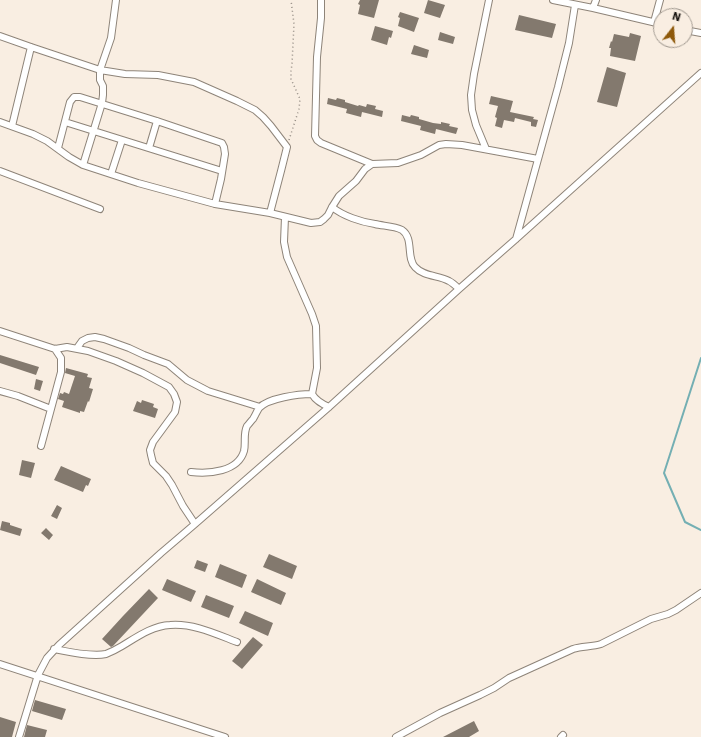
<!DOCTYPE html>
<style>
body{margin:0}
#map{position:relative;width:701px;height:737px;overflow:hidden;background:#f9eee2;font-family:"Work Sans",sans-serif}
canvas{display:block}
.north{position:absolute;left:653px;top:8px;width:40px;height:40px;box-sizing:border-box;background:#f9eee2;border:1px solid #9f978e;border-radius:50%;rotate:17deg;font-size:11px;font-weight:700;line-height:16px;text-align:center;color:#181410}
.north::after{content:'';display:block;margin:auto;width:14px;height:18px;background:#8e590a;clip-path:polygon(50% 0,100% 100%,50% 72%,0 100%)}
</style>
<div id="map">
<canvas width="701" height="737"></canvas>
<div class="north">N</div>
</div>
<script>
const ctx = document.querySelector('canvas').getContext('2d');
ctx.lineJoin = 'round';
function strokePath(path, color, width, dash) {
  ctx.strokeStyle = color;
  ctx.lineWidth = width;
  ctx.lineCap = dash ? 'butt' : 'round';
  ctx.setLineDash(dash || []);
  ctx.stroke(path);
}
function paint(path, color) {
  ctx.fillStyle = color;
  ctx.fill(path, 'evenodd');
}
strokePath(new Path2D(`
 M701,358L664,473L685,522L701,530`), '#74afb3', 2);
paint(new Path2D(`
 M360,0H379L374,18L358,14L360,5L358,4Z
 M428,0L445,5L440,18L424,13Z
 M400,12L419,18L414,32L398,26L400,18L398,17Z
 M519,15L556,24L552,38L515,30Z
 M375,26L393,31L391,38L389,37L387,45L371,40Z
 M440,32L455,37L453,44L438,40Z
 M630,33L641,36L635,61L610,56L611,48H609L611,41L612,42L614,34L629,37Z
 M414,45L429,50L427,58L411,54Z
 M607,67L626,73L617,107L597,102Z
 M491,96L513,101L510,112L534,117L533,119L538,120L536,127L531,126V122L515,118L514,122L504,120L502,128L495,126L497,118L495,117L498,106L489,104Z
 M328,98L336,100L337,98L345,100V102L358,106L359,105L366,107L367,104L376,106L375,109L383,111L382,117L362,112L361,117L346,113L347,109L327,104Z
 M402,115L410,117L411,115L419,117V119L433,123L441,124V122L450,124L449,126L458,128L456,134L436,129L435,134L420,130L421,126L401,121Z
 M0,355L39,367L36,375L0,363Z
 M66,368L88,374L87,377L92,378L89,388L93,389L89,402L88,401L84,412L80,411V413L62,407L64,401L58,399L60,393L63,394L64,392L69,394L75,376L65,373Z
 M36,379L43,381L40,391L34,389Z
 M142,400L154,404L153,407L158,409L155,418L133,411L137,401L141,403Z
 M22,460L35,463L31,478L19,475Z
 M61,466L91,479L88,486L86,485L83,492L54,480Z
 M57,505L62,508L57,519L51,516Z
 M2,521L10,523V525L22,529L20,536L0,530Z
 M46,528L53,535L49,540L41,533Z
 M269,554L297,566L292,579L263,567Z
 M197,560L208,564L205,572L194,568Z
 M220,564L247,575L242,588L215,577Z
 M167,579L196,591L191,602L162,590Z
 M257,579L286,593L281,605L251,592Z
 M149,589L158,598L113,646L111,647L102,639L123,616Z
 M206,595L234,606L229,618L201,607Z
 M245,611L273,623L268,636L239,623Z
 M253,637L263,645L242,669L232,661Z
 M35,700L66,709L62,720L32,711Z
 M0,717L16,722L12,737H0Z
 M474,721L479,731L469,737H443Z
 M27,725L47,730L45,737H24Z`), '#83796e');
const street = new Path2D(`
 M321,0V18L317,57L315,136L317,140L321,143L372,164
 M553,0L593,8L661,24
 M593,8L596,0
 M654,22L660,0
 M685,30L701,33
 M0,36L31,47L100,70L125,74L158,75L194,82L237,101L255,110L263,117L271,126L287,147L281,171L270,213
 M0,122L33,134L47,141L69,157L83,165L138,183L215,204L270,213L311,223L320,222L324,219L328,215L332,207L339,196L356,181L365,169L372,164L398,163L421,155L439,145L446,144L462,145L538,159
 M65,122L222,171
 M12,126L31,47
 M58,148L70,102L74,97H80L157,121L219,142L222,143L224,147L225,154L221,179L215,204
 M149,148L157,121
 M486,149L476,125L472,110L471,95L474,74L489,0
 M83,165L102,103L103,95V86L100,80V70L111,38L116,0
 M0,171L100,209
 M111,174L122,140
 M332,207C343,216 361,222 375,224C383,226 394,226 402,230C414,238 406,258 415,267C424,277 439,275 449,281C453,283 456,286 459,289
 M285,217L284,242L287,257L312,314L316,326L317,368L312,394C316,401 322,404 329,407
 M516,239L558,87L569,43L575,5
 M0,331L55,349L67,347L88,351L116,361L143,373L169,387L174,394L177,402L175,412L153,442L150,450L151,455L153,463L166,476L172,485L183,506L195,524
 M77,348L82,341L88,338L95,337L104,339L129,348L144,355L168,364L187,380L208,391L260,407
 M0,391L18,396L51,409
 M41,446L61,372V358L55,349
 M191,472C209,474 238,472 244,451C246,443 243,434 247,426C249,424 251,421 253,419C255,416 257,411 259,408C268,398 299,394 312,394
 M54,649C69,652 92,657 106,654C111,652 117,649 122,646C137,637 152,626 170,625C193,623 216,634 237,642
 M0,664L225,737
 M19,737L38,675L47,658L59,645L161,553L195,524L329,407L459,289L516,239L701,73
 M396,737L440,713L480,695L494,688L509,678L573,649C582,646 592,647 601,644L651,619L668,614L676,610L701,593
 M561,737L563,735`);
strokePath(street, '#8e8479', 8);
strokePath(new Path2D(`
 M289,140L299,109L300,99L291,79V71L292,64L294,24L291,0`), '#938b83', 1.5, [1, 3]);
strokePath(street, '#fff', 6);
</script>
